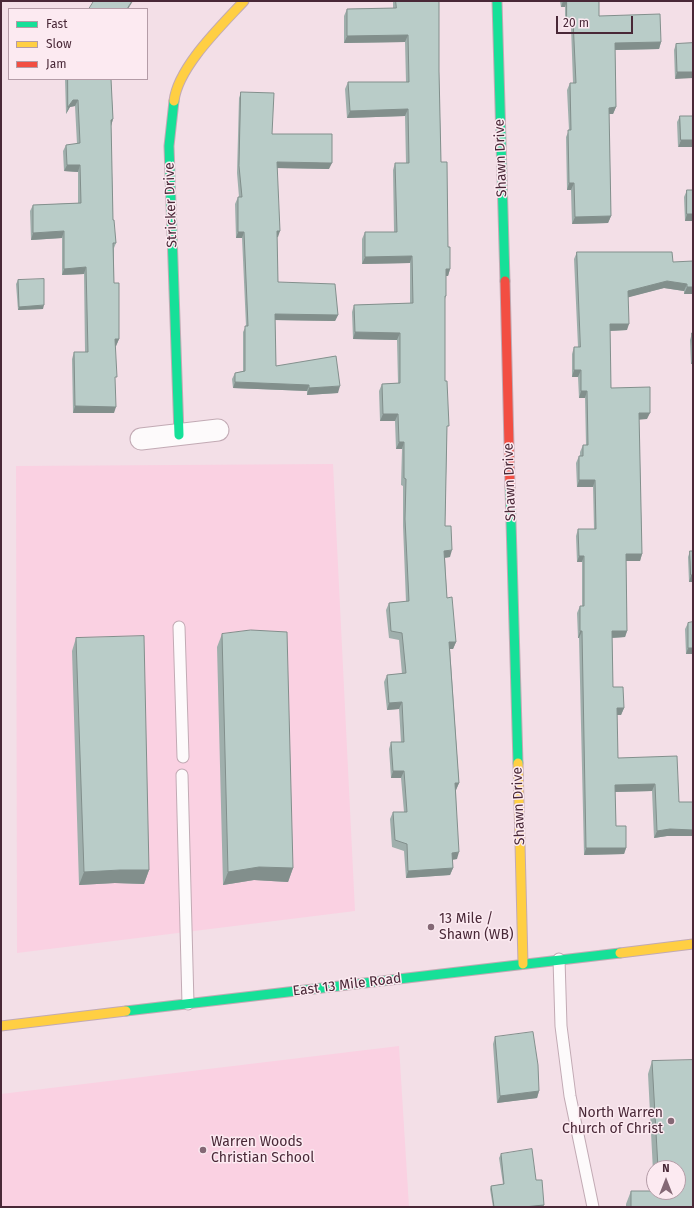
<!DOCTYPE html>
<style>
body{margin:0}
#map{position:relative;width:694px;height:1208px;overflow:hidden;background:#f3dfe7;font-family:"Fira Sans",sans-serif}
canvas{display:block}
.frame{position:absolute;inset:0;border:2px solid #492837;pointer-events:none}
.legend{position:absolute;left:8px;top:8px;width:140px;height:72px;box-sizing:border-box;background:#fceaf1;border:1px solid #b49ca7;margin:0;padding:5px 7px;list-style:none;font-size:12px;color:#492837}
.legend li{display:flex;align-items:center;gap:8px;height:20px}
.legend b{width:20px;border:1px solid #b49ca7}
.north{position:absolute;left:646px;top:1160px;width:40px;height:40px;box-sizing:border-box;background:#fceaf1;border:1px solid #b49ca7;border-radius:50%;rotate:0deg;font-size:11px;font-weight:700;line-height:16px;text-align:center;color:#492837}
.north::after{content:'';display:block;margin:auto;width:14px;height:18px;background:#846875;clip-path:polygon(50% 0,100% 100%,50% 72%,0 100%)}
.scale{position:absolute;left:556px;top:16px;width:77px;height:18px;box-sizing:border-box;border:2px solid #492837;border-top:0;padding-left:5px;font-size:12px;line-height:14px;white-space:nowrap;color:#492837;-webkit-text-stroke:3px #fceaf1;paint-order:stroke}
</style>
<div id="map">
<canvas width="694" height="1208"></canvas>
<div class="frame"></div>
<ul class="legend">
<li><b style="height:5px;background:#16e098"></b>Fast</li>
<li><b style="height:5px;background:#ffcf43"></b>Slow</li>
<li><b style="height:5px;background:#f24e42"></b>Jam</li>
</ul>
<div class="north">N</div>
<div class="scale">20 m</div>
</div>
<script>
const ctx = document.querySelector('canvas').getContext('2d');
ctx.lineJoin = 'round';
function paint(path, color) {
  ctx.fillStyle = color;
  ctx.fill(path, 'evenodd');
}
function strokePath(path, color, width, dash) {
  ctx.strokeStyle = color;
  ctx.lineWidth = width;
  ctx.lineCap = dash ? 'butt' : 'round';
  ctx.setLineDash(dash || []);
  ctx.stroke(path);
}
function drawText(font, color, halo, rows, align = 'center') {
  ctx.font = font + ' "Fira Sans",sans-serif';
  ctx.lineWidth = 3;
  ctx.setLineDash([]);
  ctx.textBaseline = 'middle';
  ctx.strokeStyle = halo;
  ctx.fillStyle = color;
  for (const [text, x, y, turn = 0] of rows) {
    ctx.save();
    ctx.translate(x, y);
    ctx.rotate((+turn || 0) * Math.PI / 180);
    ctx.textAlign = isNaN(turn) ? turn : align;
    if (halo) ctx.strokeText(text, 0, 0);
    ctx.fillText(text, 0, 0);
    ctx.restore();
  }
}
paint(new Path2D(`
 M333,464L355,911L17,953L16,466Z
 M399,1046L409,1207H1V1094Z`), '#fad1e2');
const lane = new Path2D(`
 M179,627L183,757
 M182,775L188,1004
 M559,959L561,1026L570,1096L593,1207`);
const street = new Path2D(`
 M141,439L218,430`);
const fast = new Path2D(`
 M497,1L505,281
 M174,101L169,146L179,435
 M510,487L518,763
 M126,1011L620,953`);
const slow = new Path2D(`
 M174,101C178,67 221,26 244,1
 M518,763L523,964
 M620,953L693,944
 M1,1026L126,1011`);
const jam = new Path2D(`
 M505,281L510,487`);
strokePath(lane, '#c2aab4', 13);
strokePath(street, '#c2aab4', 23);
strokePath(fast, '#c2aab4', 11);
strokePath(slow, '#c2aab4', 11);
strokePath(jam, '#c2aab4', 11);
strokePath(lane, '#fdfafb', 11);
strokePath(street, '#fdfafb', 21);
strokePath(fast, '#16e098', 9);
strokePath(slow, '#ffcf43', 9);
strokePath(jam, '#f24e42', 9);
paint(new Path2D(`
 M393,1H439V71L441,162L450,269L448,276H446V296L445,299V381L447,431L445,526L450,557L445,558L447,598L456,642L453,649H450L459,783L456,790L457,859L452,860L453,868L450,875L406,878L404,851L392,847L390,819L393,812H404L401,778H391L389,749L391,742H401L399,709L387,710L384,682L387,675L402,674L399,640L389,638L386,610L389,603L406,602L403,526V486L401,485L402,449H396L395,421H380L379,391L382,384L398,383L397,340L353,339L352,312L354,305L410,303V263L362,264V239L365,232H394L393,170L395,163H406L405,116L347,118L345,89L348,82H406L405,42L344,43V16L347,9L393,8Z
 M560,1H599V16L661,42L659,49L615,50L616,107L613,114H609L611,216L608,223L572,224L571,190H567L566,137L569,130L567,90L570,83H573L571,27H565V7H561Z
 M693,43L675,79L674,50L676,44Z
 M65,79H111L113,119L111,126L113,220L116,243L114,248V283L119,339L116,346H115V381L114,413H73L72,359L74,352H85L84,274L62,275V238L31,240L30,211L33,205L78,203V172L64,171L63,151L66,145L77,144L75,106L70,107L66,114Z
 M241,92L272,134L329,169L277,168L278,237H277L278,282L338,315L335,321L275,320L276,366L338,393L307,395V391L233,388L232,379L235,373L243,371V332L246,326L242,238H236L235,204L238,197H239L237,173L239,98Z
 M680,116H693L678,147L677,122Z
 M687,190L693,221H685L684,197Z
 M577,252L673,262L693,294H684V291L664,288L628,297L627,330L610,331L611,388L647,419H639L642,554L640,561H626L627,631L625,637L612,638L613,687L624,708L621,715H617L618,758L679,802H693V836H667L654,838L652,791L615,792L616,826L626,848L624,854L584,855L579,638H578L577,613L580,606H582V562H577L576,536L578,529H594L593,487H577L576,463L579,456H580V452L583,445H586L585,398H579L578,377H572V354L574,347H578L574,259Z
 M18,280L43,309L18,310L16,284Z
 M692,333H693V364H691L690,340Z
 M690,551L693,582H689L688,557Z
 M688,623L693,654H686L685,629Z
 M222,634L293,868L288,882L254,880L223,885L217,647Z
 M76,638L149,870L144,884L115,883L79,885L72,651Z
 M495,1037L539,1091L537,1098L497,1103L493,1044Z
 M652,1061L693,1207H626V1204L631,1191H654L648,1074ZM654,1168H678V1192H654Z
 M501,1154L536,1180L543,1207H493L490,1189L491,1186L503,1184L499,1158Z`), '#9fafac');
paint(new Path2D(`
 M132,1H133L128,9H127Z
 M563,1H567L565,7H561Z
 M674,1H693V2H674Z
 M567,20H573L571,27H565Z
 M408,35L405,42L344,43L347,36Z
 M661,42L659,49L613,50L615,43Z
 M677,72H693V78L675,79Z
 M73,100H78L75,106L70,107L66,114L68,107Z
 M616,107L613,114H606L609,108Z
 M408,109L405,116L347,118L350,111Z
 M113,119L111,126V120Z
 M681,140H693V147H678Z
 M277,162L332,163L329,169L275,168Z
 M67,165H80L78,172L64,171Z
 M569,183H574L571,190H567Z
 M687,214H693V221H685Z
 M611,216L608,223L572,224L575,217Z
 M64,231L62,238L31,240L33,233Z
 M277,231H280L278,237L274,238Z
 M238,232H244L242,238H236Z
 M412,256L410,263L362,264L365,257Z
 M86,267L84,274L62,275L64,269Z
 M446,269H450L448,276H443Z
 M667,281L687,284L684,291L664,288L626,298L628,291Z
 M687,287H693V294H684Z
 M44,305L43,309L18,310L19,307Z
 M275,314L338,315L335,321L273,320Z
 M610,324H629L627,330L608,331Z
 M355,332L400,333L397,340L353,339Z
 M115,339H119L116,346H112Z
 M693,358V364H691Z
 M574,370H581L578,377H572Z
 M235,382L309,385L307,391L233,388Z
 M340,386L338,393L307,395L309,388Z
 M581,391H587L585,398H579Z
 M75,406L116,407L114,413H73Z
 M639,413H650L647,419L636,420Z
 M383,414H398L395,421H380Z
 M399,442H404L402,449H396Z
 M579,480H595L593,487H577Z
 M452,550L450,557L442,558L444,551Z
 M626,554H642L640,561H624Z
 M579,556H584L582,562H577Z
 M691,575H693V582H689Z
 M580,631H582L579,638H578Z
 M612,631H627L625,637L610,638Z
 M449,642H456L453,649H447Z
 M688,648H693V654H686Z
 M402,702L399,709L387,710L389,703Z
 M617,708H624L621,715H614Z
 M393,771H404L401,778H391Z
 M455,783H459L456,790H453Z
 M655,784L652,791L613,792L615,785Z
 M670,829L693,830V836H667L654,838L657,831Z
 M586,848H626L624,854L584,855Z
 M459,852L457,859L449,860L452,853Z
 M259,867L293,868L288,882L254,880L223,885L228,872Z
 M453,868L450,875L406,878L408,871Z
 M120,870H149L144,884L115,883L79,885L84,872Z
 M539,1091L537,1098L497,1103L500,1096Z
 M544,1205L543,1207H524Z`), '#828f8c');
const building = new Path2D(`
 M94,1H132L127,9H89Z
 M396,1H439V71L441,162H447L448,247H450V269H446V296H445V381H447L449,426H447L445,526H451L452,550L444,551L447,598L452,597L456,642H449L459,783H455L459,852L452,853L453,868L408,871L407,844L395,840L393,812H407L404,771H393L391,742H404L402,702L389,703L387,675L406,673L402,633L391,631L389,603L409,601L405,519L406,479L404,478V442H399L398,414H383L382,384L400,383V333L355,332L354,305L413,303L412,256L365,257V232H397L395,163H409L408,109L350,111L348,82H409L408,35L347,36V9L396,8Z
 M567,1H599V16L660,14L661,42L615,43L616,107L609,108L611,216L575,217L574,183H569L568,130H571L570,83H576L573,20H567Z
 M693,43V72H677L676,44Z
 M68,79H111L113,119L111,120L113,220H114L116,243H113L114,283H119V339H115L117,377H115L116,407L75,406L74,352H88L86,267L64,269V231L33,233V205L81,203L80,165H67L66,145L80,143L78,100H73L68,107Z
 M241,92L274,93L272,134H332V163L277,162L280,231H277L278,282L335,284L338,315L275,314L276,366L336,356L340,386L309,388V385L235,382V373L245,371V326H248L244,232H238V197H242L239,166Z
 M680,116H693V140H681Z
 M687,190H693V214H687Z
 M577,252H672L673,262L693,261V287H687V284L667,281L628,291L629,324H610L611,388L650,387V413H639L642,554H626L627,631H612L613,687H623L624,708H617L618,758L677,756L679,802H693V830L670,829L657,831L655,784L615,785L616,826H626V848H586L582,631H580V606H584V556H579L578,529H596L595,480H579V456H583V445H588L587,391H581V370H574V347H580Z
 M44,279V305L19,307L18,280Z
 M692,333H693V353Z
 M690,551H693V575H691Z
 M693,622V648H688V623Z
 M251,630L287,632L293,868L259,867L228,872L222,634Z
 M144,636L149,870H120L84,872L76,638Z
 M533,1032L538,1065L539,1091L500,1096L495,1037Z
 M693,1060V1207H631V1191H654V1192H678V1168H658L652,1061Z
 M532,1149L536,1180H542L544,1205L524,1207H494L491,1186L504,1184L501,1154Z`);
paint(building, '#b9ccc8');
strokePath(building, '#828f8c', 1);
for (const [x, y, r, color] of [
 [431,927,4,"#846875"],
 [671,1121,4,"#846875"],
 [203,1150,4,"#846875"]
]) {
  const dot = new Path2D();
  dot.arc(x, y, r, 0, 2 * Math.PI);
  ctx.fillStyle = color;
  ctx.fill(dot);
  strokePath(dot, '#fceaf1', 1.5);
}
drawText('14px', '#492837', '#fceaf1', [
 ["Shawn Drive",501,158,-92],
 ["Stricker Drive",171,205,-92],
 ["Shawn Drive",510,482,-92],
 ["Shawn Drive",519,806,-92],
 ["East 13 Mile Road",347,985,-7]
]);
drawText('14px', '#492837', '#fceaf1', [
 ["13 Mile /",439,919],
 ["Shawn (WB)",439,935],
 ["North Warren",663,1113,"right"],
 ["Church of Christ",663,1129,"right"],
 ["Warren Woods",211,1142],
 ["Christian School",211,1158]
], 'left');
</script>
